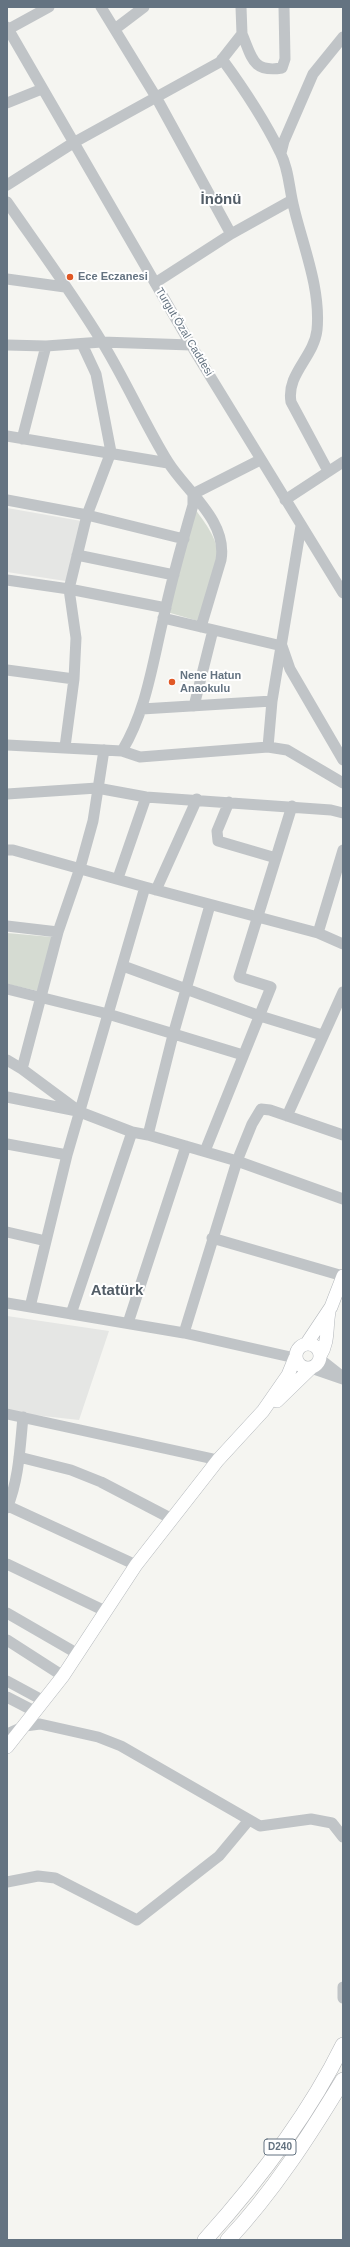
<!DOCTYPE html>
<meta charset="utf-8">
<style>
body{margin:0}
#map{position:relative;width:350px;height:2247px;overflow:hidden;background:#f5f5f1;font-family:Helvetica,sans-serif}
canvas{display:block}
.frame{position:absolute;inset:0;border:8px solid #647381;pointer-events:none}
</style>
<div id="map">
<canvas width="350" height="2247"></canvas>
<div class="frame"></div>
</div>
<script>
const ctx = document.querySelector('canvas').getContext('2d');
ctx.lineJoin = 'round';
function paint(path, color) {
  ctx.fillStyle = color;
  ctx.fill(path, 'evenodd');
}
function strokePath(path, color, width, dash) {
  ctx.strokeStyle = color;
  ctx.lineWidth = width;
  ctx.lineCap = dash ? 'butt' : 'round';
  ctx.setLineDash(dash || []);
  ctx.stroke(path);
}
function drawText(font, color, halo, rows, align = 'center') {
  ctx.font = font + ' Helvetica,sans-serif';
  ctx.lineWidth = 4;
  ctx.setLineDash([]);
  ctx.textBaseline = 'middle';
  ctx.strokeStyle = halo;
  ctx.fillStyle = color;
  for (const [text, x, y, turn = 0] of rows) {
    ctx.save();
    ctx.translate(x, y);
    ctx.rotate((+turn || 0) * Math.PI / 180);
    ctx.textAlign = isNaN(turn) ? turn : align;
    if (halo) ctx.strokeText(text, 0, 0);
    ctx.fillText(text, 0, 0);
    ctx.restore();
  }
}
paint(new Path2D(`
 M7,508L87,522L72,582L7,572Z
 M7,1316L109,1331L79,1420L7,1412Z`), '#e5e6e4');
paint(new Path2D(`
 M195,509C206,524 218,539 218,558L198,621L167,612Z
 M7,933L52,937L38,991L7,984Z`), '#d5dbd2');
const major = new Path2D(`
 M307,1343L331,1307L343,1276
 M296 1356a12 12 0 1 1 24 0a12 12 0 1 1-24 0Z
 M320,1356C329,1342 326,1328 329,1312
 M277,1401L311,1368
 M7,1747L63,1676L136,1565L218,1460L263,1411L288,1375L295,1358`);
const highway = new Path2D(`
 M205,2240C258,2181 308,2116 343,2045
 M228,2240C273,2192 309,2136 343,2080`);
strokePath(major, '#b3b7bb', 14);
strokePath(highway, '#b3b6b9', 16);
strokePath(new Path2D(`
 M101,7L156,97L231,234L155,283
 M7,27L191,345L343,593
 M115,29L144,7
 M7,30L49,7
 M242,34C252,57 252,73 282,68L285,59L284,7
 M222,59C244,89 264,119 280,152C289,169 289,189 294,208C303,246 321,289 317,330C314,357 286,374 291,402L328,471
 M7,103L42,89
 M281,153L284,141L313,74L343,37
 M7,185L73,143L220,62L242,34L241,7
 M7,202C39,248 73,294 102,342C126,381 144,423 168,462C186,491 228,521 221,560L201,627
 M231,234L292,200
 M7,279L65,287
 M7,345L46,346L102,342L191,345
 M7,436L168,463
 M22,439L46,346
 M7,500L87,515L184,539
 M285,500L343,462
 M77,555L174,575
 M7,580L69,589L166,608
 M163,618L282,646L290,669L343,760
 M7,670L74,679
 M194,706L213,630
 M142,709L272,701
 M7,745L122,751L140,757L268,747L287,750L343,783
 M65,747L74,679L76,638L69,589L87,515L111,452L96,374L82,344
 M268,747L272,701L301,526
 M122,751C146,711 152,666 163,620C171,582 182,543 193,505V494L260,460
 M7,794L97,788L146,797L331,810L343,813
 M229,802L217,831L218,841L276,858
 M7,850H13L145,887L318,933L343,944
 M118,878L146,797
 M156,890L197,799
 M7,926L58,932
 M318,933L343,850
 M123,966L260,1016L322,1035
 M7,989L108,1014L243,1055
 M7,1060L22,1069L58,932L80,868L93,821L104,750
 M22,1069L80,1112L132,1132L148,1135L237,1161L343,1199
 M7,1097L77,1111
 M287,1116L343,992
 M148,1135L173,1035L210,905
 M7,1144L67,1155
 M205,1151L271,987L239,977L292,806
 M7,1232L46,1241
 M212,1238L343,1276
 M7,1303L184,1333L295,1358
 M30,1307L67,1155L145,887
 M71,1314L132,1132
 M128,1323L186,1146
 M184,1333L237,1161L252,1124L261,1109L270,1110L343,1135
 M320,1359L339,1374
 M311,1368L343,1379
 M7,1414L218,1460
 M19,1457L71,1470L101,1482L172,1519
 M8,1506L136,1565
 M7,1508C19,1480 20,1447 23,1417
 M7,1564L105,1611
 M7,1613L78,1654
 M7,1640L63,1676
 M7,1681L44,1701
 M7,1697L36,1712
 M7,1734L25,1726L40,1724L98,1737L121,1746L260,1826L311,1819L332,1823L343,1837
 M7,1882L38,1876L55,1878L137,1920L219,1856L249,1820
 M343,1987V1998`), '#c0c4c7', 11);
strokePath(major, '#fff', 13);
strokePath(highway, '#fff', 15);
for (const [x, y, r, color] of [
 [70,277,4,"#e05825"],
 [172,682,4,"#e05825"]
]) {
  const dot = new Path2D();
  dot.arc(x, y, r, 0, 2 * Math.PI);
  ctx.fillStyle = color;
  ctx.fill(dot);
  strokePath(dot, '#fff', 1.5);
}
for (const [x, y, w] of [
 [280,2147,32]
]) {
  const box = new Path2D();
  box.roundRect(x - w / 2, y - 8, w, 16, 3);
  ctx.fillStyle = '#fff';
  ctx.fill(box);
  strokePath(box, '#647381', 1);
}
drawText('bold 10px', '#647381', null, [
 ["D240",280,2147]
]);
drawText('bold 11px', '#647381', '#fff', [
 ["Ece Eczanesi",78,277],
 ["Nene Hatun",180,676],
 ["Anaokulu",180,689]
], 'left');
drawText('11px', '#647381', '#fff', [
 ["Turgut Özal Caddesi",184,332,59]
]);
drawText('bold 15px', '#525d67', '#fff', [
 ["İnönü",221,200],
 ["Atatürk",117,1291]
]);
</script>
